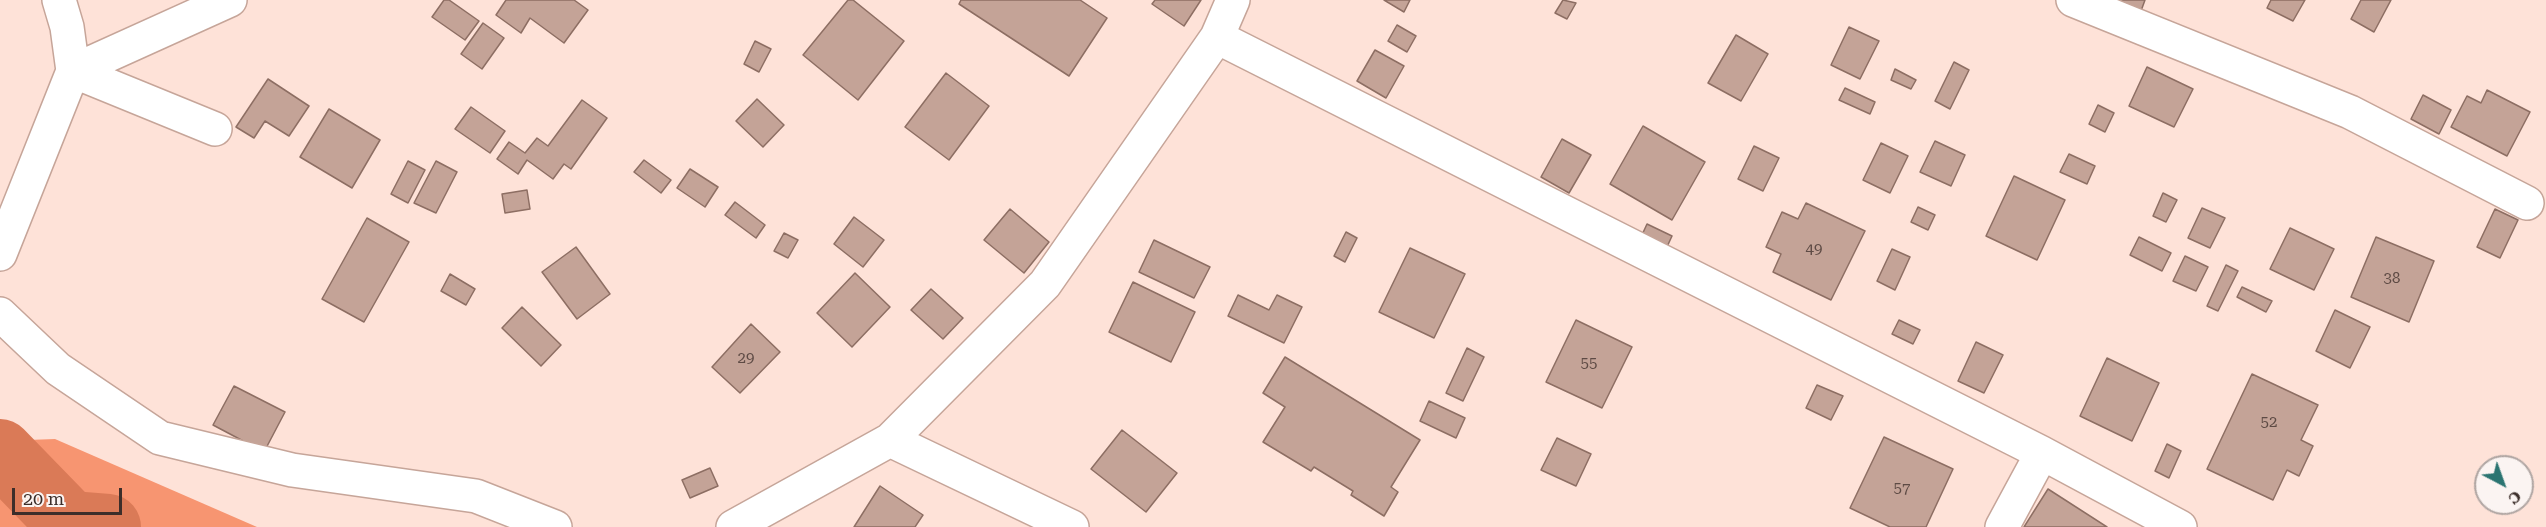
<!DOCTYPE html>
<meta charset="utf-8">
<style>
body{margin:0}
#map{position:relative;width:2546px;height:527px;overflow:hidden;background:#fee2d8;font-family:"Roboto Serif",serif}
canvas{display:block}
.north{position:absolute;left:2474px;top:455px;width:60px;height:60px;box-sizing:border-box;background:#fbf4f2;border:2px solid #afa5a2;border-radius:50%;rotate:139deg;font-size:16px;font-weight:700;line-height:24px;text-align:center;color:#3c2e2a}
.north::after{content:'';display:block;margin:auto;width:21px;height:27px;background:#2b7471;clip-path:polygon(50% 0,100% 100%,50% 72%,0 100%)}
.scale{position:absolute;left:12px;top:488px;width:110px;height:27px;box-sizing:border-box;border:3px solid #3c2e2a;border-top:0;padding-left:8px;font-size:18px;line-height:21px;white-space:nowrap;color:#3c2e2a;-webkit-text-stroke:4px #fbf4f2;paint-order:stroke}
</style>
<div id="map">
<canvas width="2546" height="527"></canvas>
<div class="north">С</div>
<div class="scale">20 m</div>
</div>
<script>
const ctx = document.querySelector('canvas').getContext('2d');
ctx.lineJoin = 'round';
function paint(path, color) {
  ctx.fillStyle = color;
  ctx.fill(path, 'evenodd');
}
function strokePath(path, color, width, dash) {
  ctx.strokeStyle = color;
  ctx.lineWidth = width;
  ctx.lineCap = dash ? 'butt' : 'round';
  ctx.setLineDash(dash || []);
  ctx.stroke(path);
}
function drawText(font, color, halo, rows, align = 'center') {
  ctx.font = font + ' "Roboto Serif",serif';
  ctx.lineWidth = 4.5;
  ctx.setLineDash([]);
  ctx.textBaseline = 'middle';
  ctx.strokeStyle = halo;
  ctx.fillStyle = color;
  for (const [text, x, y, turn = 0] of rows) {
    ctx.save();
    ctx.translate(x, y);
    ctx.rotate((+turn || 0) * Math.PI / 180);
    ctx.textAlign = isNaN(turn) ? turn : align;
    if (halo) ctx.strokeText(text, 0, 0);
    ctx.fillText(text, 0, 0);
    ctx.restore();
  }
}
paint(new Path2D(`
 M55,439L257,527H0V441Z`), '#f79571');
strokePath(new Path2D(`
 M0,452L70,524L108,527`), '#da7a57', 66);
const building = new Path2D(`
 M444,0H449L479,21L465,40L432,17Z
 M506,0H574L588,10L564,43L530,18L521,33L496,15Z
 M848,0H853L904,41L858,100L803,55Z
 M961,0H1080L1107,18L1069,76L959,4Z
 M1155,0H1201L1184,26L1152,4Z
 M1384,0H1410L1404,12Z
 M1563,0L1576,3L1567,19L1555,13Z
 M2122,0H2145L2141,11L2121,5Z
 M2271,0H2305L2293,21L2267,8Z
 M2361,0H2391L2374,32L2351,19Z
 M483,23L504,38L482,69L461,54Z
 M1397,25L1416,36L1407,52L1388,41Z
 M1849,27L1879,41L1860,79L1831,65Z
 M1736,35L1768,54L1741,101L1708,83Z
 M755,41L771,49L759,72L744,64Z
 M1375,50L1404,66L1386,98L1357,81Z
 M1954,62L1969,70L1950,109L1935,101Z
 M2147,67L2193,89L2174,127L2129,106Z
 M1895,69L1916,80L1911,89L1891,80Z
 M946,73L989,106L949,160L905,127Z
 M268,79L309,106L289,136L265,121L254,138L236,127Z
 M1845,88L1875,102L1870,114L1839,100Z
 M2487,90L2530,112L2507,156L2451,127L2467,96L2481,103Z
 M2423,95L2451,110L2439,134L2411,119Z
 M757,99L784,125L763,147L736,121Z
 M582,100L607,118L571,169L564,164L553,179L527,160L518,174L497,159L509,142L525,153L537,138L548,146Z
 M2098,105L2114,113L2105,132L2089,124Z
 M471,107L505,131L490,153L455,129Z
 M329,109L380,140L352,188L300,157Z
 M1643,126L1705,162L1672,220L1610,184Z
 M1562,139L1591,155L1569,193L1541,177Z
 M1935,141L1965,155L1951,186L1920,172Z
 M1881,143L1908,156L1890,193L1863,180Z
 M1754,146L1779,158L1763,191L1738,179Z
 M2069,154L2095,166L2087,184L2060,172Z
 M644,160L671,180L661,193L634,172Z
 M408,161L425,170L408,203L391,194Z
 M436,161L457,172L436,213L414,203Z
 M690,169L718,187L705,207L677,188Z
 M2014,176L2065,200L2037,260L1986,236Z
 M527,190L530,209L505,213L502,194Z
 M2163,193L2177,200L2166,222L2153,216Z
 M735,202L765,225L756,238L725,215Z
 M1806,203L1865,231L1831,300L1773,272L1781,254L1766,247L1782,212L1798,219Z
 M1918,207L1935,215L1928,230L1911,222Z
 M2202,208L2225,218L2210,248L2188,238Z
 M1010,209L1049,242L1024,273L984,240Z
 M2495,209L2518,220L2500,258L2477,247Z
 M854,217L884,240L863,267L834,244Z
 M367,218L409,242L364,322L322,299Z
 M1647,224L1672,236L1666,249L1641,237Z
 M2290,228L2334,249L2314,290L2270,269Z
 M1346,232L1357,238L1345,262L1334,256Z
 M784,233L798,240L788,258L774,251Z
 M2139,237L2171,253L2162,271L2130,255Z
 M2376,237L2434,261L2409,322L2351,297Z
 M1154,240L1210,267L1194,298L1139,272Z
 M576,247L610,294L577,319L542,272Z
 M1410,248L1465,274L1434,338L1379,312Z
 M1892,249L1910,257L1895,290L1877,281Z
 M2185,256L2208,267L2196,291L2173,281Z
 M2226,265L2238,271L2218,311L2207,306Z
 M855,273L890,307L852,347L817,313Z
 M450,274L475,289L466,305L441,291Z
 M1133,282L1195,312L1171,362L1109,332Z
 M2242,287L2272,301L2266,312L2237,297Z
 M931,289L963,318L943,339L911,310Z
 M1238,295L1269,310L1277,295L1302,307L1284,343L1228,316Z
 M522,307L561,345L541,366L502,328Z
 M2335,310L2370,327L2350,368L2316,351Z
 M1576,320L1632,347L1602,408L1546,382Z
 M1899,320L1920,330L1913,344L1892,334Z
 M751,324L780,352L740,393L712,367Z
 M1976,342L2003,355L1984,393L1958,381Z
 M1467,348L1484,357L1463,401L1446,393Z
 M1285,357L1420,440L1391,487L1398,492L1384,516L1351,495L1353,491L1314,467L1311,471L1263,442L1285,407L1263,393Z
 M2107,358L2159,383L2132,441L2080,416Z
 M2252,374L2318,405L2301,440L2313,446L2299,476L2287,470L2273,500L2207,469Z
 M1817,385L1843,396L1831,420L1806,408Z
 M234,386L285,412L264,452L213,425Z
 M1429,401L1465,418L1456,438L1420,421Z
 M1122,430L1177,473L1146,512L1091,469Z
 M1884,437L1953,469L1926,527H1890L1850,508Z
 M1557,438L1591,454L1576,486L1541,470Z
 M2167,444L2181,451L2169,478L2155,471Z
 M710,468L718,486L690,498L682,480Z
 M880,486L923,515L915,527H854Z
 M2048,489L2107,527H2024Z`);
paint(building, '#c4a397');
strokePath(building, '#8d6e63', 1.5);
const minor = new Path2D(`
 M2073,0L2350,112L2527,203
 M1217,37L2042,453L2180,527
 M73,71L230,0
 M73,71L215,129
 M0,254L73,71L67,27L59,0
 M0,314L58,369L160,438L292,470L476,496L555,527
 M890,440L1072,527
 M733,527L890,440L1045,284L1217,37L1233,0
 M2002,527L2042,453`);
strokePath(minor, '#c6a599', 36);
strokePath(minor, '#fff', 33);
drawText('15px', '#5e4b45', null, [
 ["49",1814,250],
 ["38",2392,279],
 ["29",746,359],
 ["55",1589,364],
 ["52",2269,423],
 ["57",1902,489]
]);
</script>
